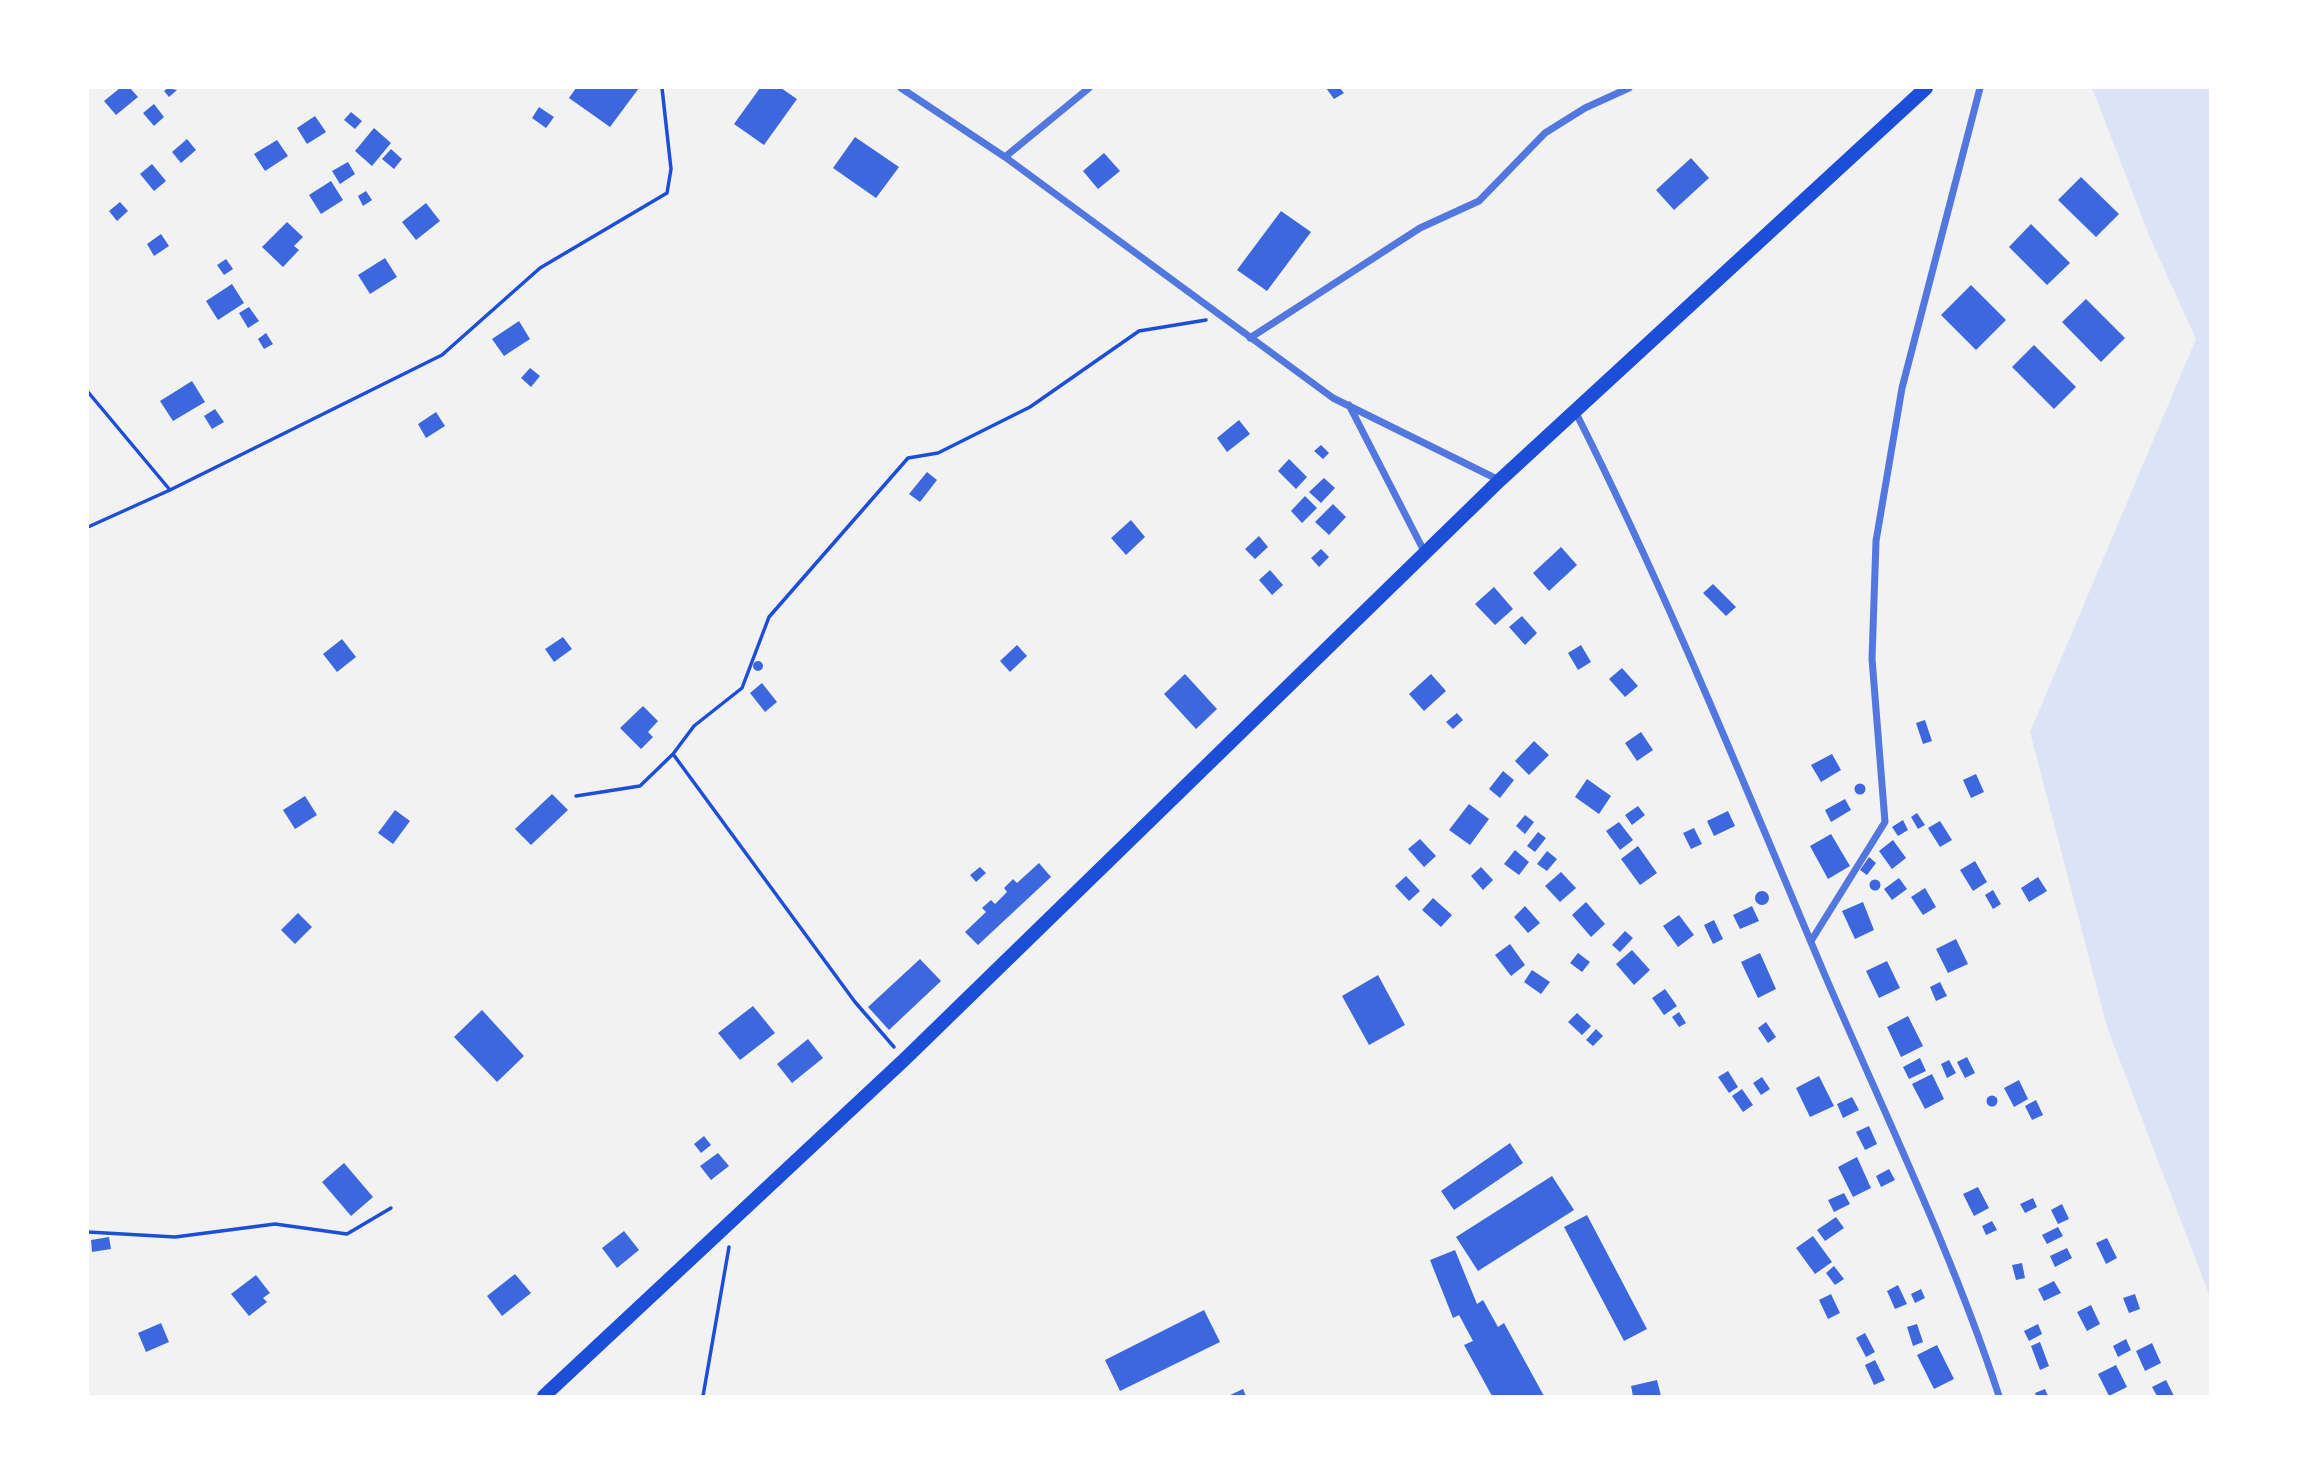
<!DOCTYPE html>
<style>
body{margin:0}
#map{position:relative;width:2298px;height:1484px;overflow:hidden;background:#f2f2f2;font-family:Overpass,sans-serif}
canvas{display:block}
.frame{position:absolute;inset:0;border:89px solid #fff;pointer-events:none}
</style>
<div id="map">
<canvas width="2298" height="1484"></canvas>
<div class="frame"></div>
</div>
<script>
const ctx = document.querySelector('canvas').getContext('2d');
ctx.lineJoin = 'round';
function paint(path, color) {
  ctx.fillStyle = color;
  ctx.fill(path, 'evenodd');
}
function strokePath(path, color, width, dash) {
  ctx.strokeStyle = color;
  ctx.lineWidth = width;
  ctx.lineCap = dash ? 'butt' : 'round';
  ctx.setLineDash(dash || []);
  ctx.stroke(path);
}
paint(new Path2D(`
 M2092,88H2210V1297L2107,1027L2030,732L2196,339L2151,240Z`), '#dbe4f7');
paint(new Path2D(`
 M120,88H130L138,97L116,115L104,101Z
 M168,88L177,90L169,97L164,91Z
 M576,88H639L610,127L569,98Z
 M760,88H781L797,99L764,145L734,124Z
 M1326,88H1340L1344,93L1334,99Z
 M154,104L164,117L154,126L143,113Z
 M539,107L554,117L546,128L532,118Z
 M351,112L362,121L355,129L344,120Z
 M315,116L326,132L307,144L297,128Z
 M374,128L391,143L372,166L355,151Z
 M855,137L899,167L876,198L833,168Z
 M187,139L196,150L181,163L172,152Z
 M277,140L288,156L265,171L254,154Z
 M391,149L402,159L394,169L382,159Z
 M1104,153L1120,171L1098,189L1083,171Z
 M1691,158L1709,178L1674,210L1656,190Z
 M348,162L355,174L340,184L332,171Z
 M152,164L166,181L154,191L140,174Z
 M2081,177L2119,214L2096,237L2058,200Z
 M331,181L343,200L321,214L309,195Z
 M366,191L372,200L363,206L358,196Z
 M120,202L128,211L117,221L109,211Z
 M426,203L440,221L416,240L402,222Z
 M1281,211L1311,232L1267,291L1237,270Z
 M287,222L303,237L294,246L299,250L283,267L262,247Z
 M2031,224L2070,263L2047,285L2009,247Z
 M161,234L169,246L154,256L147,244Z
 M385,258L397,277L370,294L358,275Z
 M226,259L233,269L224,275L217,265Z
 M232,284L244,303L218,320L206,301Z
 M1971,285L2006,320L1976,350L1941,315Z
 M2086,299L2125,338L2101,362L2062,322Z
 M249,307L259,321L248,328L239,313Z
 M519,321L530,339L504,356L492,339Z
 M266,333L273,344L264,349L258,339Z
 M2034,345L2076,387L2054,409L2012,367Z
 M530,368L540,376L531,387L521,378Z
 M192,381L205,402L173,421L160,401Z
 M215,409L224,422L212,429L204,416Z
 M436,412L445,426L426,438L418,424Z
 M1239,420L1250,434L1227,452L1217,438Z
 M1321,445L1329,453L1323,459L1314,451Z
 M1289,459L1307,477L1296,489L1278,471Z
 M927,472L937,480L920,502L909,494Z
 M1324,478L1335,488L1321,503L1309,492Z
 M1305,496L1317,508L1302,523L1291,511Z
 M1333,504L1346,517L1329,535L1315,522Z
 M1131,520L1145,537L1126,555L1111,538Z
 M1259,536L1268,547L1255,559L1245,549Z
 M1561,547L1577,565L1549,591L1533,573Z
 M1321,549L1329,557L1319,567L1311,558Z
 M1270,570L1283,585L1272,595L1259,580Z
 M1713,584L1736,607L1726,616L1703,593Z
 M1494,587L1513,609L1495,625L1475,604Z
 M1522,616L1537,633L1525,645L1509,627Z
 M563,637L572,649L554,662L545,649Z
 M342,639L356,657L337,672L323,654Z
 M1017,645L1027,656L1010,672L1000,661Z
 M1581,645L1591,662L1578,670L1568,653Z
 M753 666a5 5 0 1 1 10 0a5 5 0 1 1-10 0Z
 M1622,668L1638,686L1625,697L1609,679Z
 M1185,674L1217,709L1196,729L1164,694Z
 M1431,674L1446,691L1424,711L1409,694Z
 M762,683L777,702L765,712L750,693Z
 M643,706L658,721L648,732L653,737L641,749L620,728Z
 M1457,713L1463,720L1453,729L1446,722Z
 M1925,720L1932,741L1923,744L1916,723Z
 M1641,732L1653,750L1637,761L1625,743Z
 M1534,741L1549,755L1529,775L1515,761Z
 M1832,754L1841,770L1821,782L1811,765Z
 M1503,771L1514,780L1500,798L1489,789Z
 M1976,774L1984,792L1971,798L1963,780Z
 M1587,779L1611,796L1599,814L1575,797Z
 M1854.5 789a5.5 5.5 0 1 1 11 0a5.5 5.5 0 1 1-11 0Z
 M552,794L568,810L531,845L515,829Z
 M305,796L317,815L295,829L283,810Z
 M1845,799L1851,810L1831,822L1825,810Z
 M1469,804L1489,819L1470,845L1449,830Z
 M1638,806L1645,815L1632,825L1625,815Z
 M395,810L410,821L393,844L378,833Z
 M1728,811L1735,826L1714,836L1707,821Z
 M1917,813L1925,825L1918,829L1911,817Z
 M1525,815L1534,822L1525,834L1516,826Z
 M1903,820L1908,830L1898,836L1892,827Z
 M1940,821L1952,840L1940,847L1928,828Z
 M1619,822L1633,840L1620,850L1606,831Z
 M1694,828L1702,844L1691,849L1683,833Z
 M1538,832L1546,838L1535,852L1527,846Z
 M1831,834L1850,866L1828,879L1810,846Z
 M1420,839L1436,856L1424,867L1408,849Z
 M1893,840L1906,858L1892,869L1879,851Z
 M1638,846L1657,873L1640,885L1621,859Z
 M1515,850L1529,862L1519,875L1504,864Z
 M1547,851L1557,859L1547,871L1537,864Z
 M1869,857L1876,863L1867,875L1860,870Z
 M1975,861L1987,882L1973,891L1960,870Z
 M1039,863L1051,877L978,945L965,932L986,912L982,908L991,900L995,904L1007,892L1004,888L1013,879L1017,883Z
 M980,867L986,873L976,882L970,875Z
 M1481,867L1493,880L1483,890L1471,876Z
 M1561,872L1576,888L1560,902L1545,886Z
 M1406,876L1420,891L1409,901L1395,886Z
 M2038,877L2047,891L2029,902L2021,888Z
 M1899,878L1907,889L1892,900L1884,889Z
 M1869.5 885a5.5 5.5 0 1 1 11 0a5.5 5.5 0 1 1-11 0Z
 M1925,888L1936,907L1923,915L1911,897Z
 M1993,890L2001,904L1993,909L1985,895Z
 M1755 898a7 7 0 1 1 14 0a7 7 0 1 1-14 0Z
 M1433,898L1452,915L1441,927L1422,910Z
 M1586,902L1605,924L1591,937L1572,915Z
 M1863,902L1874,930L1855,939L1842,911Z
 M1525,906L1540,923L1528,933L1514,917Z
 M1752,906L1759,921L1740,929L1733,915Z
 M298,913L312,927L295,944L281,930Z
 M1679,915L1694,935L1678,947L1663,926Z
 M1714,920L1723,939L1713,944L1704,925Z
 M1625,931L1633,938L1620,952L1612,945Z
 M1956,939L1968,964L1948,973L1936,949Z
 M1510,944L1525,965L1511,976L1495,955Z
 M1632,950L1650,970L1634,985L1616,964Z
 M1578,953L1590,962L1582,972L1570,963Z
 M1760,953L1776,989L1758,998L1741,962Z
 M920,959L941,981L889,1030L868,1007Z
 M1887,961L1900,988L1879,998L1866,971Z
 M1532,970L1550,982L1541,994L1524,982Z
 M1378,975L1405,1025L1369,1045L1342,996Z
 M1940,982L1947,996L1936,1001L1930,987Z
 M1665,989L1677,1006L1664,1015L1652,998Z
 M753,1006L775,1033L740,1060L718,1033Z
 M482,1010L524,1056L497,1082L454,1037Z
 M1679,1012L1686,1023L1679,1027L1672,1017Z
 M1577,1013L1591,1026L1582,1035L1568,1022Z
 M1908,1016L1923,1046L1901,1057L1887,1027Z
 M1766,1022L1776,1037L1768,1043L1758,1028Z
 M1596,1029L1603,1036L1593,1046L1586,1040Z
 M808,1039L823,1058L792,1083L777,1064Z
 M1967,1057L1975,1073L1965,1078L1957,1062Z
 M1920,1058L1926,1071L1909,1079L1903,1067Z
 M1949,1060L1956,1073L1947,1078L1941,1064Z
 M1728,1071L1738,1087L1729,1093L1718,1077Z
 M1932,1074L1944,1099L1925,1109L1912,1084Z
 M1819,1076L1834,1106L1810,1117L1796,1088Z
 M1762,1077L1770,1089L1761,1095L1753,1083Z
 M2019,1080L2028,1099L2014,1107L2004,1088Z
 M1742,1089L1753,1105L1743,1112L1732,1096Z
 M1986.5 1101a5.5 5.5 0 1 1 11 0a5.5 5.5 0 1 1-11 0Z
 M1852,1097L1859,1110L1843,1118L1837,1104Z
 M2036,1100L2043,1115L2032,1120L2025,1106Z
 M1869,1126L1877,1144L1865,1150L1856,1132Z
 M704,1136L711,1145L701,1153L694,1144Z
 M1510,1143L1523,1163L1454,1210L1441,1191Z
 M718,1153L729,1166L711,1180L700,1166Z
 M1857,1157L1871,1188L1853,1197L1838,1167Z
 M344,1163L373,1197L351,1216L322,1182Z
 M1889,1169L1895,1180L1881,1187L1876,1176Z
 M1552,1176L1574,1210L1478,1271L1456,1237Z
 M1978,1187L1989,1208L1974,1216L1963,1194Z
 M1844,1193L1850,1204L1834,1212L1828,1200Z
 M2033,1198L2037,1207L2025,1213L2020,1204Z
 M2062,1204L2069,1219L2058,1224L2051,1210Z
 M1587,1215L1647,1329L1624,1341L1564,1227Z
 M1836,1217L1844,1228L1825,1241L1817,1230Z
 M1992,1221L1997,1230L1986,1235L1982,1226Z
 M2058,1227L2063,1236L2047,1244L2042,1235Z
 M624,1231L639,1250L617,1268L602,1248Z
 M1813,1236L1832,1262L1815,1274L1796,1248Z
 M109,1237L111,1249L92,1252L91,1240Z
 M2107,1238L2117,1258L2106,1264L2096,1243Z
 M2067,1248L2072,1258L2055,1267L2050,1256Z
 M1455,1250L1477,1304L1483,1300L1498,1327L1504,1323L1544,1396H1492L1464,1345L1473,1341L1459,1315L1453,1318L1430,1260Z
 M2022,1263L2025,1278L2016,1280L2012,1265Z
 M1834,1266L1844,1279L1835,1285L1826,1273Z
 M515,1274L531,1293L502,1316L487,1296Z
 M256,1275L270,1293L263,1298L267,1302L249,1316L231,1294Z
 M2054,1281L2061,1293L2044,1301L2038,1289Z
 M1898,1285L1907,1304L1895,1309L1887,1291Z
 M1921,1289L1925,1298L1915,1303L1911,1294Z
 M1831,1294L1840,1313L1828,1319L1819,1300Z
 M2135,1294L2140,1309L2129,1313L2123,1298Z
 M2091,1305L2100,1324L2087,1331L2077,1312Z
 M1204,1310L1220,1342L1120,1391L1105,1360Z
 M161,1323L169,1342L146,1352L138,1333Z
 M1917,1324L1923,1342L1913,1346L1907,1327Z
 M2038,1324L2042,1334L2029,1341L2024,1331Z
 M1865,1333L1875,1352L1866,1357L1856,1338Z
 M2126,1339L2131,1350L2118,1357L2113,1346Z
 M2040,1342L2049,1366L2040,1370L2031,1346Z
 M2152,1343L2161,1363L2145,1371L2136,1351Z
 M1937,1345L1954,1379L1934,1389L1917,1355Z
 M1875,1360L1885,1380L1874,1385L1865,1365Z
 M2116,1365L2127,1387L2109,1396L2098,1374Z
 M1657,1380L1661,1396H1633L1631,1386Z
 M2166,1380L2174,1396H2157L2152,1387Z
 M1243,1389L1246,1396H1228Z
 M2045,1389L2048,1396H2036L2035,1393Z`), '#3d67dc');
strokePath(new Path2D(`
 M88,392L170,490
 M88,527L170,490L442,355L540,268L667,193L671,169L662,88
 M673,754L694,726L742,688L769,617L908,458L938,453L1030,407L1139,331L1206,320
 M576,796L640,786L673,754L855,1002L894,1047
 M88,1232L175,1237L275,1224L347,1234L391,1208
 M703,1396L729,1247`), '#1d4ed8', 3.5);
strokePath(new Path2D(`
 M901,88L1005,157L1333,398L1499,480
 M1005,157L1089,88
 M1250,338L1420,228L1479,201L1545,133L1585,108L1629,88
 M1349,405L1425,553
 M1575,411C1667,593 1744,784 1824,973C1884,1113 1952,1252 1999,1396
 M1811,941L1885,822L1872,659L1876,541L1902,388L1980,88`), '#5277de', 7);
strokePath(new Path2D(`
 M544,1396L905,1059L1500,480L1926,88`), '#1d4ed8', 14);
</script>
